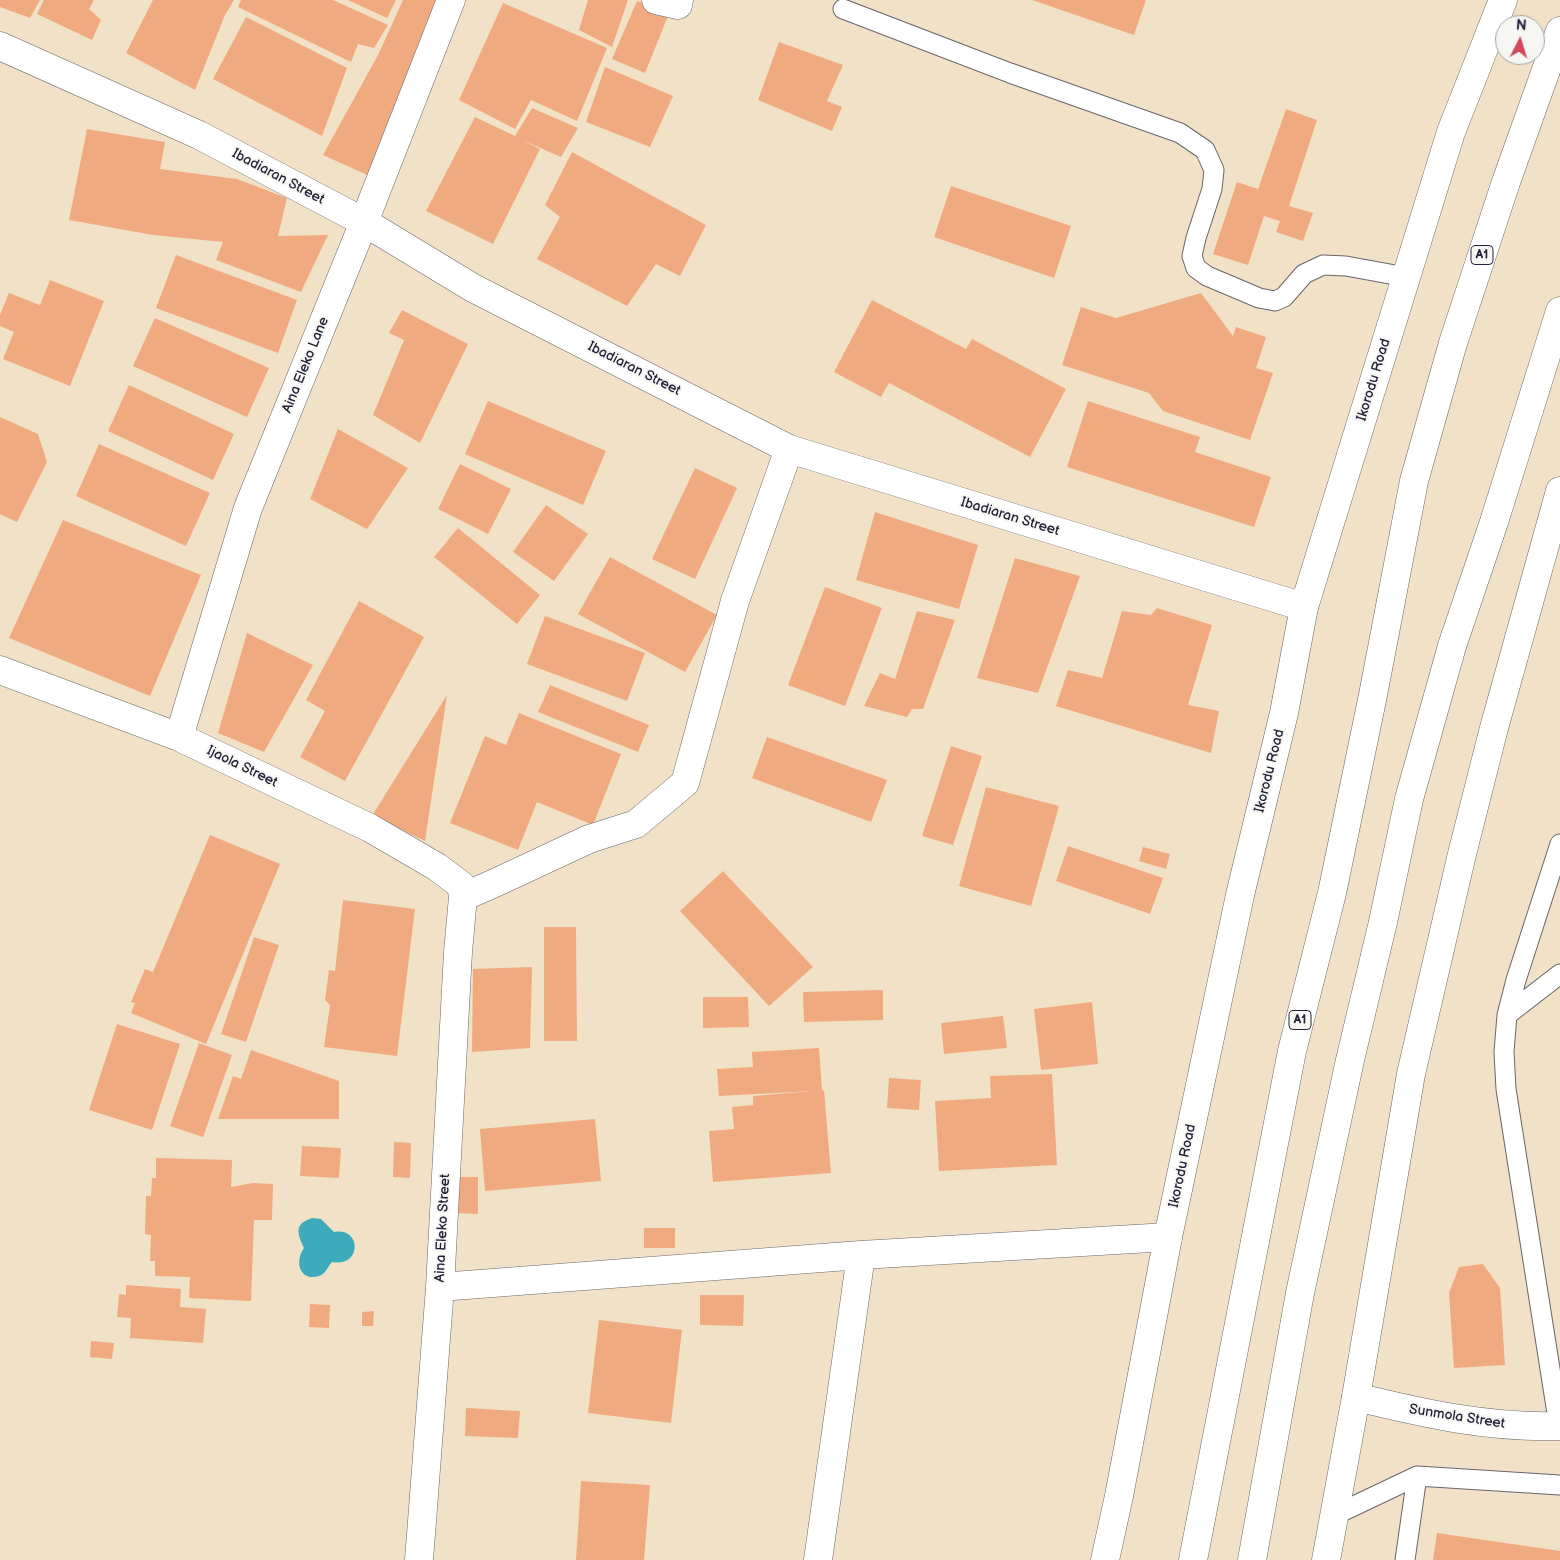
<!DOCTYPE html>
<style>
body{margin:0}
#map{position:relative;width:1560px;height:1560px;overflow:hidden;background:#f1e2c7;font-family:"Balsamiq Sans",sans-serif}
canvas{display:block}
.north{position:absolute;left:1495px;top:15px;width:50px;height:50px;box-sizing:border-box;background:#f6f6f2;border:1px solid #a1a1a9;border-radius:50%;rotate:5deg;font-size:14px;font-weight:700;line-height:20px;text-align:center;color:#22223b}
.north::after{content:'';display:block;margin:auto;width:18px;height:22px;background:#d1495b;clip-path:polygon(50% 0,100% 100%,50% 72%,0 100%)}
</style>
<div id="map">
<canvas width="1560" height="1560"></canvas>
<div class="north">N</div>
</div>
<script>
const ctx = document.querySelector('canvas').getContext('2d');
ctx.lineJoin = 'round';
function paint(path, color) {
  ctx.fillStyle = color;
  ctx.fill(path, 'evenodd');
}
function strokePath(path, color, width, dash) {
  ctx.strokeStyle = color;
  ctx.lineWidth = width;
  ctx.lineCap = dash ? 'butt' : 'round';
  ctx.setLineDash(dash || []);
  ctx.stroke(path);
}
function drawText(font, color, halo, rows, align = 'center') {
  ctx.font = font + ' "Balsamiq Sans",sans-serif';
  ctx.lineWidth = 4;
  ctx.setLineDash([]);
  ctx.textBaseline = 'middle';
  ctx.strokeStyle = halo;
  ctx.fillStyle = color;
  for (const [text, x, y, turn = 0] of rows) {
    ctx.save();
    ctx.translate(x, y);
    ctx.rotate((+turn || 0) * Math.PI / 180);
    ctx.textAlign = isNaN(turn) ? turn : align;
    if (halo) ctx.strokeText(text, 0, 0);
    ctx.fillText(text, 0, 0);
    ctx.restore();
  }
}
paint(new Path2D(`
 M312,1218L321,1219L334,1232C362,1227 362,1268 332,1262C328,1266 326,1274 319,1276C300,1282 294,1262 304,1248C297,1233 294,1224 312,1218Z`), '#3eabbd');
paint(new Path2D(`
 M0,0H40L30,18L0,7Z
 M44,0H94L89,9L101,20L92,40L37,14Z
 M153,0H234L225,15L195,90L126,53Z
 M241,0H333L388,25L374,48L358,44L351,62L238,7Z
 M348,0H396L387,18Z
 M403,0H446L376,179L323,155L378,55Z
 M588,0H628L612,47L579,30Z
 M1032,0H1146L1134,35Z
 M637,1L670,11L645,73L612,59Z
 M503,3L607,48L577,121L531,100L515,129L459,100Z
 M246,17L347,68L322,136L213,79Z
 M779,42L843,65L827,101L842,107L832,131L758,100Z
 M605,67L673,96L650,147L586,122Z
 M532,108L578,128L561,157L522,140L540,149L493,244L426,211L475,117L515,136Z
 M1286,109L1317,120L1289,206L1313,213L1303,241L1276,232L1280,221L1264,216L1248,265L1213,254L1237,182L1258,189Z
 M87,129L165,142L160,169L237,179L287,198L278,236L328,235L301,292L216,260L223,242L153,235L69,220Z
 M572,152L706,225L680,276L656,264L627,306L537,259L560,217L545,205Z
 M951,186L1071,226L1054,278L934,237Z
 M176,255L297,300L278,353L156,308Z
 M50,280L104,301L70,386L3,359L14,332L0,326V315L9,293L40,305Z
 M1201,293L1233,336L1236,327L1266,337L1256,368L1273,373L1250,440L1163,411L1149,393L1062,365L1081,307L1116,318Z
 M872,300L966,349L972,339L1066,389L1030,457L889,383L881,397L834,372Z
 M402,310L468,344L420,443L373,415L404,340L389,333Z
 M155,318L269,368L247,417L133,366Z
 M129,385L234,434L213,480L108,431Z
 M488,401L606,451L583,505L465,454Z
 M1088,401L1200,437L1195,452L1271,477L1254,527L1067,467Z
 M0,417L38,434L47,462L17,522L0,514Z
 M338,429L408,468L367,529L310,499Z
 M99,444L210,493L186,546L76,496Z
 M460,464L511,489L488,534L438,509Z
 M695,468L737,488L695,579L652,559Z
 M546,505L588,534L554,581L513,552Z
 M875,512L978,545L959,609L856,580Z
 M63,520L201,575L150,696L9,638Z
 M458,528L540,595L517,624L434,557Z
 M610,557L717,615L685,672L578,614Z
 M1015,558L1080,576L1038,693L977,678Z
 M825,587L882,608L845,706L788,685Z
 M359,601L424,637L345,781L300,757L325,711L306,700Z
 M1157,608L1212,625L1188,705L1219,711L1211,753L1056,706L1068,670L1102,678L1122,611L1151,615Z
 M917,611L955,620L923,709H912L907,717L864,706L880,673L895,679Z
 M545,616L645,653L627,701L527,664Z
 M247,633L313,665L264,752L218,733Z
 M550,685L649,725L638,752L538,712Z
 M447,695L425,841L372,816Z
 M519,713L621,754L593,825L537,802L518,850L450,823L485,736L506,745Z
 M767,737L887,780L871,822L752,778Z
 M951,746L982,756L953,845L922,836Z
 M986,787L1059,806L1031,906L959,886Z
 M210,835L280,864L206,1044L131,1013L135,1003L131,1002L145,969L153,972Z
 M1068,846L1163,878L1150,914L1056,881Z
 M1143,847L1170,854L1166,869L1139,861Z
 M723,871L813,967L769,1006L680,911Z
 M343,900L415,909L397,1056L324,1047L330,1005L325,1000L329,970L335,971Z
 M544,927H576L577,1041H544Z
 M254,937L279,945L246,1042L221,1034Z
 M532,967L530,1048L472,1052L473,969Z
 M883,990V1020L804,1022L803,992Z
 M703,997H748L749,1027L703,1028Z
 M1092,1002L1098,1064L1041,1070L1034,1009Z
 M1003,1016L1007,1048L944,1054L941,1023Z
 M117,1024L180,1044L152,1130L89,1110Z
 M199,1043L232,1055L203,1137L170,1126Z
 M819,1048L822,1091L824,1090L831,1173L713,1182L709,1131L734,1129L732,1107L753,1105V1096L813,1091L719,1096L717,1069L753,1067L752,1052Z
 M251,1050L339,1081V1119H218L233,1076L241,1079Z
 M1052,1074L1057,1165L939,1171L935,1101L991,1098L990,1076Z
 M889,1078L921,1080L919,1110L887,1108Z
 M595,1119L601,1181L485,1191L480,1129Z
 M394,1142L411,1143L410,1178L393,1177Z
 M302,1146L341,1148L339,1178L300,1176Z
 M156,1158L232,1160L231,1187L253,1183L273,1184L272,1220H254L251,1301L189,1298L190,1277L155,1276V1261H150L151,1235L145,1234L146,1196H151L152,1178H156Z
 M456,1177H478V1214L456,1213Z
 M644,1228H675V1248H644Z
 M1483,1264L1500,1288L1505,1365L1454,1368L1449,1293L1459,1267Z
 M126,1285L181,1289L180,1307L206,1309L203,1343L130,1338L131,1318L117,1317L119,1294L126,1295Z
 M700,1295H744L743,1326L700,1325Z
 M310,1304L330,1305L329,1328L309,1327Z
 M374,1311L373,1326H362V1312Z
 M599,1320L682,1330L671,1423L588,1413Z
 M91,1341L114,1343L112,1359L90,1357Z
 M466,1408L520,1411L518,1438L465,1436Z
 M581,1481L650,1485L644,1560H576Z
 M1437,1533L1560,1551V1560H1433Z`), '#f0aa7f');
const lane = new Path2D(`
 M843,9L1010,73L1180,133L1205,150L1214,170L1212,189L1196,238L1192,256L1196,268L1207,276L1259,298L1275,301L1284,297L1304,274L1323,265L1346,266L1406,277
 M1507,1015L1560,974
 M1559,1426L1506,1089L1504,1052L1507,1015L1516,980L1560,844
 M1335,1515L1417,1476L1560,1485
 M1405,1560L1417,1476`);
const street = new Path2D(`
 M656,0L678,5L679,0
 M0,46L199,135L364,222L473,288L789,449L1304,607
 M0,670L179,737L370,828L437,867L461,885L463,897L458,952L440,1287L419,1560
 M179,737L248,508L364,222L451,0
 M463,897L497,882L589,839L636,824L685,783L735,601L789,449
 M440,1287L861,1255L1168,1237
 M1356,1397C1426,1414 1488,1428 1560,1426
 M818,1560L861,1255`);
const primary = new Path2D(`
 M1105,1560L1119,1496L1168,1237L1240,895L1284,713L1304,607L1451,132L1503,0
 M1326,1560L1356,1397L1411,1074L1462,854L1494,728L1560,491`);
const highway = new Path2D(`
 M1193,1560L1292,1051L1332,893L1373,695L1414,481L1453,343L1506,182L1560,31
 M1252,1560L1300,1293L1350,1060L1383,922L1409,799L1452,646L1494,522L1560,311`);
strokePath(lane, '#6a656c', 21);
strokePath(street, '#6a656c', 29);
strokePath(primary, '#6a656c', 29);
strokePath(highway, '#6a656c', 29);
strokePath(lane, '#fff', 19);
strokePath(street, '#fff', 28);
strokePath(primary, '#fff', 28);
strokePath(highway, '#fff', 28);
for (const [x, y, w] of [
 [1482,255,22],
 [1300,1020,22]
]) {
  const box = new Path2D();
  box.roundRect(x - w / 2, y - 9.5, w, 19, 4);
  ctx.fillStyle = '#f6f6f2';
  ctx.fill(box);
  strokePath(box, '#22223b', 1);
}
drawText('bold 12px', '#22223b', null, [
 ["A1",1482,255],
 ["A1",1300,1020]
]);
drawText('14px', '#22223b', '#f6f6f2', [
 ["Ibadiaran Street",278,177,28],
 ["Aina Eleko Lane",306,365,-68],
 ["Ibadiaran Street",634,369,27],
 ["Ikorodu Road",1374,380,-73],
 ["Ibadiaran Street",1010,517,17],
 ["Ijaola Street",242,767,26],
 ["Ikorodu Road",1270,771,-76],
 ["Ikorodu Road",1183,1166,-78],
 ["Aina Eleko Street",443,1228,-87],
 ["Sunmola Street",1457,1417,9]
]);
</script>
